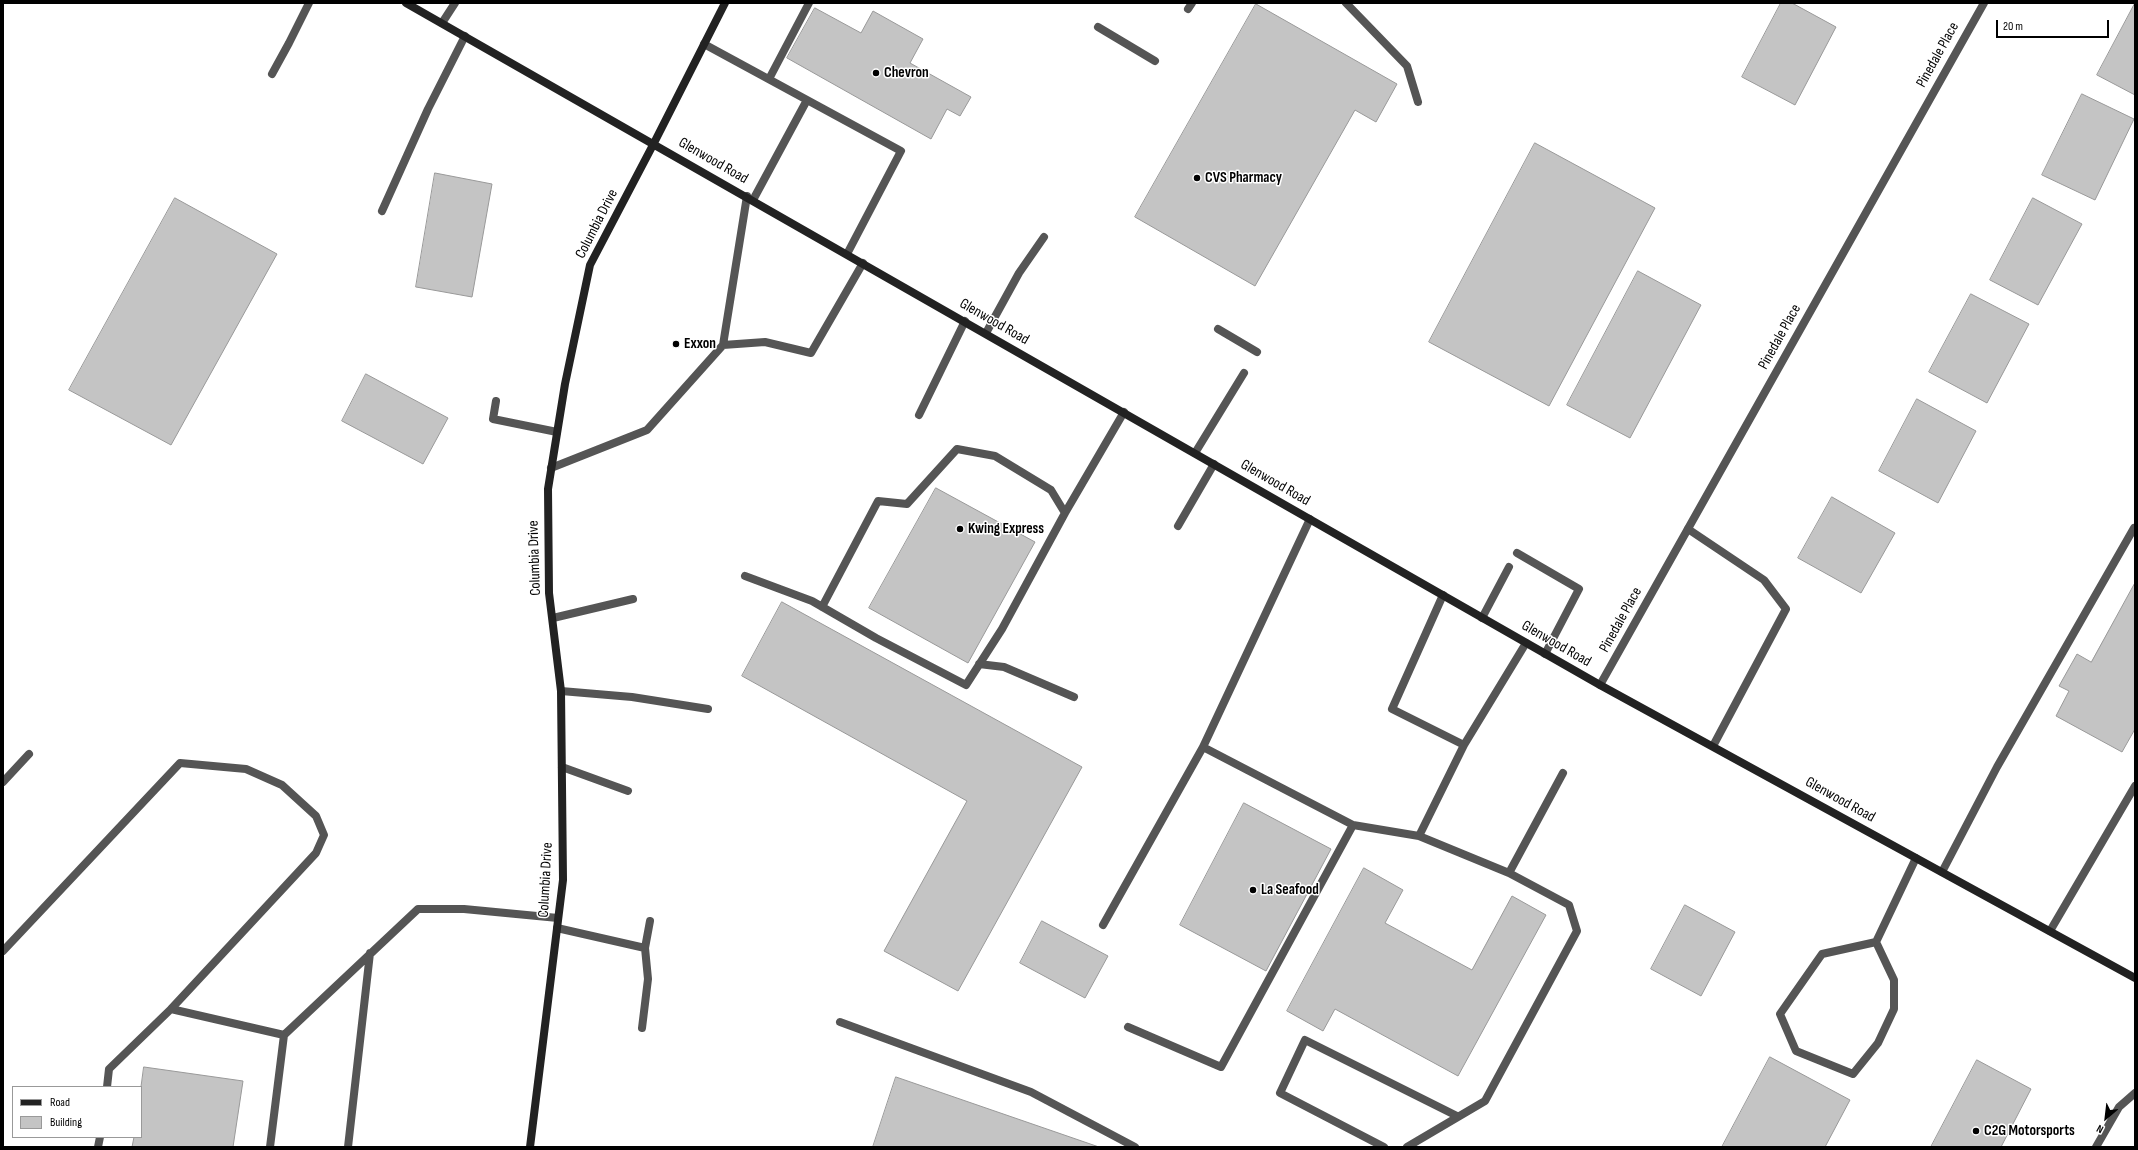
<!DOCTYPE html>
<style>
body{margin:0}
#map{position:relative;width:2138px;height:1150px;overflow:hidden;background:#fff;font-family:"Sofia Sans Condensed",sans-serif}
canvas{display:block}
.frame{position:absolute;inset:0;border:4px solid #000;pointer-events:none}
.legend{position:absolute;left:12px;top:1086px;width:130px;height:52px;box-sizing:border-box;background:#fff;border:1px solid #999;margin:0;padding:5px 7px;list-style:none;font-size:12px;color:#000}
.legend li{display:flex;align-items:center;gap:8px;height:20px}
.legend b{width:20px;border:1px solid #999}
.north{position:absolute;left:2086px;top:1098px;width:40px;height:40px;-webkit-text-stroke:3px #fff;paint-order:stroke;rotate:208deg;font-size:11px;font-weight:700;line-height:16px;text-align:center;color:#000}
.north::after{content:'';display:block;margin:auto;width:14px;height:18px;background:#000;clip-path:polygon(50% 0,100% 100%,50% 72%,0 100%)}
.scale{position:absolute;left:1996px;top:20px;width:113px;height:18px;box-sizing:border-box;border:2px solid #000;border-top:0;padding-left:5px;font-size:12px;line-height:14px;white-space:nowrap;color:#000;-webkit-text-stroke:3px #fff;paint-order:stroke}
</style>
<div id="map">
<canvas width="2138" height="1150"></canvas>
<div class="frame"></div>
<ul class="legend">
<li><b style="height:5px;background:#222"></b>Road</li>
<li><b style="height:11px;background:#c4c4c4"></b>Building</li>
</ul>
<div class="north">N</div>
<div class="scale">20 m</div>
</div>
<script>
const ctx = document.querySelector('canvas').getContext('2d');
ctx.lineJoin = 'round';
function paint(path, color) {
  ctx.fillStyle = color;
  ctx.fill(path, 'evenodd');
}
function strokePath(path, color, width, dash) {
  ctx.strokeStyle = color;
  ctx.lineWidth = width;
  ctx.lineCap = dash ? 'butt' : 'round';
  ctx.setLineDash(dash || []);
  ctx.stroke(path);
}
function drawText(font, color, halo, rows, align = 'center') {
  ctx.font = font + ' "Sofia Sans Condensed",sans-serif';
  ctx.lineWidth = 3;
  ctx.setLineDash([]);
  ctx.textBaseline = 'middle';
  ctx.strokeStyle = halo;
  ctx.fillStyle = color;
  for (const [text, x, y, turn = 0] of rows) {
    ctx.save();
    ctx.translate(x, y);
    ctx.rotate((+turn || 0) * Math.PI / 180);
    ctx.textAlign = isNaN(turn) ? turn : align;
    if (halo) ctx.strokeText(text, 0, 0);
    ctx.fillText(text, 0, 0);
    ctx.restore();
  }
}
const building = new Path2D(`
 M1781,3H1792L1836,27L1795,105L1742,77Z
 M2135,3V95L2097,75Z
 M1256,4L1397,84L1376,122L1355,110L1255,286L1135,217Z
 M815,8L861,33L873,11L923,39L910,63L971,97L960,116L947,109L931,139L787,58Z
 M2082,94L2134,119L2095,200L2042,175Z
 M1535,143L1655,208L1549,406L1429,342Z
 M435,173L492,184L472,297L416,287Z
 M175,198L277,254L171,445L69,390Z
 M2033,198L2082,224L2038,305L1990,280Z
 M1638,271L1701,305L1630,438L1567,405Z
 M1971,294L2029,324L1987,403L1929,372Z
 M366,374L448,418L423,464L342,421Z
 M1917,399L1976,431L1938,503L1879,471Z
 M936,488L1035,542L968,663L869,608Z
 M1832,497L1895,533L1861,593L1798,558Z
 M2135,583V729L2122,752L2056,716L2069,691L2059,686L2077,654L2091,662Z
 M782,602L1082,767L958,991L884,951L967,801L742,676Z
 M1244,803L1331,849L1266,971L1180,925Z
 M1364,868L1403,890L1385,923L1472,970L1512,896L1546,915L1458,1076L1335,1009L1323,1031L1287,1011Z
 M1685,905L1735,932L1701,996L1651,969Z
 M1042,921L1108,956L1085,998L1020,963Z
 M1770,1057L1850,1100L1825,1147H1722Z
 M1977,1060L2031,1089L2001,1147H1931Z
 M144,1067L243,1081L233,1147H132L134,1137H141V1087Z
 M896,1077L1099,1147H873Z`);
paint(building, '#c4c4c4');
strokePath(building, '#999', 1);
strokePath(new Path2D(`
 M1346,3L1407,66L1418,102
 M1188,9L1192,3
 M442,23L455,3
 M1098,27L1155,61
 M704,44L901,151L847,254
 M272,74L289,43L309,3
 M769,79L809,3
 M753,200L807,100
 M382,211L428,109L465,36
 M1218,329L1257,352
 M986,333L1019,273L1044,237
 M723,345L765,342L811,353L863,263
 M496,401L493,419L557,432
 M919,415L965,321
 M1195,453L1244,373
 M551,468L647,430L723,345L747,196
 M1065,513L1124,412
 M1178,526L1214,464
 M1688,529L1764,580L1786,609L1713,746
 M1517,553L1579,589L1545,654
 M745,576L812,601L876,638L966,685L1002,629L1065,513L1051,490L995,456L957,449L907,504L878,501L822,607
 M1443,595L1392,709L1464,745L1526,643
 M553,618L633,599
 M1482,618L1509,567
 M979,664L1004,667L1074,697
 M561,691L632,697L708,709
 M1203,747L1310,519
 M562,767L628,791
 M3,782L29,754
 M1942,872L1997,767L2134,528L2135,529
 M1509,873L1563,773
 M1103,925L1203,747L1353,825
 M557,928L645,948L650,921
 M2050,931L2135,786
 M1876,942L1894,980V1009L1878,1043L1853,1074L1796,1051L1780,1014L1822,954Z
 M1876,942L1916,858
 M3,951L180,763L246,769L282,785L316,816L324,835L316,853L171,1009
 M840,1022L1031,1092L1135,1147
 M1128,1027L1221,1067L1353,825L1419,836
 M642,1028L648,979L645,948
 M107,1087L109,1069L171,1009L284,1035L418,909H464L558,918
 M98,1147L100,1137
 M270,1147L284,1035
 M348,1147L370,953
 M1384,1147L1280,1093L1305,1040L1457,1116
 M1407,1147L1485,1101L1577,931L1569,905L1509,873L1419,836L1464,745`), '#555', 8);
strokePath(new Path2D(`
 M1600,685L1984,3
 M2096,1147L2119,1107L2135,1093`), '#555', 8);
strokePath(new Path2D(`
 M406,3L1600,685L2135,978
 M530,1147L563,880L561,691L549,593L548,489L565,384L590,265L654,143L725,3`), '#222', 8);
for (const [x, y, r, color] of [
 [876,73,4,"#000"],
 [1197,178,4,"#000"],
 [676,344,4,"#000"],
 [960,529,4,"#000"],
 [1253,890,4,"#000"],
 [1976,1131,4,"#000"]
]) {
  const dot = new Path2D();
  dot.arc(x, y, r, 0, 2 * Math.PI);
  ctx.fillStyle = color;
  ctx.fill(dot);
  strokePath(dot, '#fff', 1.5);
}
drawText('15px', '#000', '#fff', [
 ["Pinedale Place",1938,55,-61],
 ["Glenwood Road",713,161,30],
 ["Columbia Drive",597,224,-63],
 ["Glenwood Road",994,322,30],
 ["Pinedale Place",1780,337,-61],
 ["Glenwood Road",1275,483,30],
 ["Columbia Drive",535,558,-92],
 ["Pinedale Place",1621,620,-61],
 ["Glenwood Road",1556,644,30],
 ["Glenwood Road",1840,800,29],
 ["Columbia Drive",546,880,-87]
]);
drawText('bold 15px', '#000', '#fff', [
 ["Chevron",884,73],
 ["CVS Pharmacy",1205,178],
 ["Exxon",684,344],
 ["Kwing Express",968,529],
 ["La Seafood",1261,890],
 ["C2G Motorsports",1984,1131]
], 'left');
</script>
